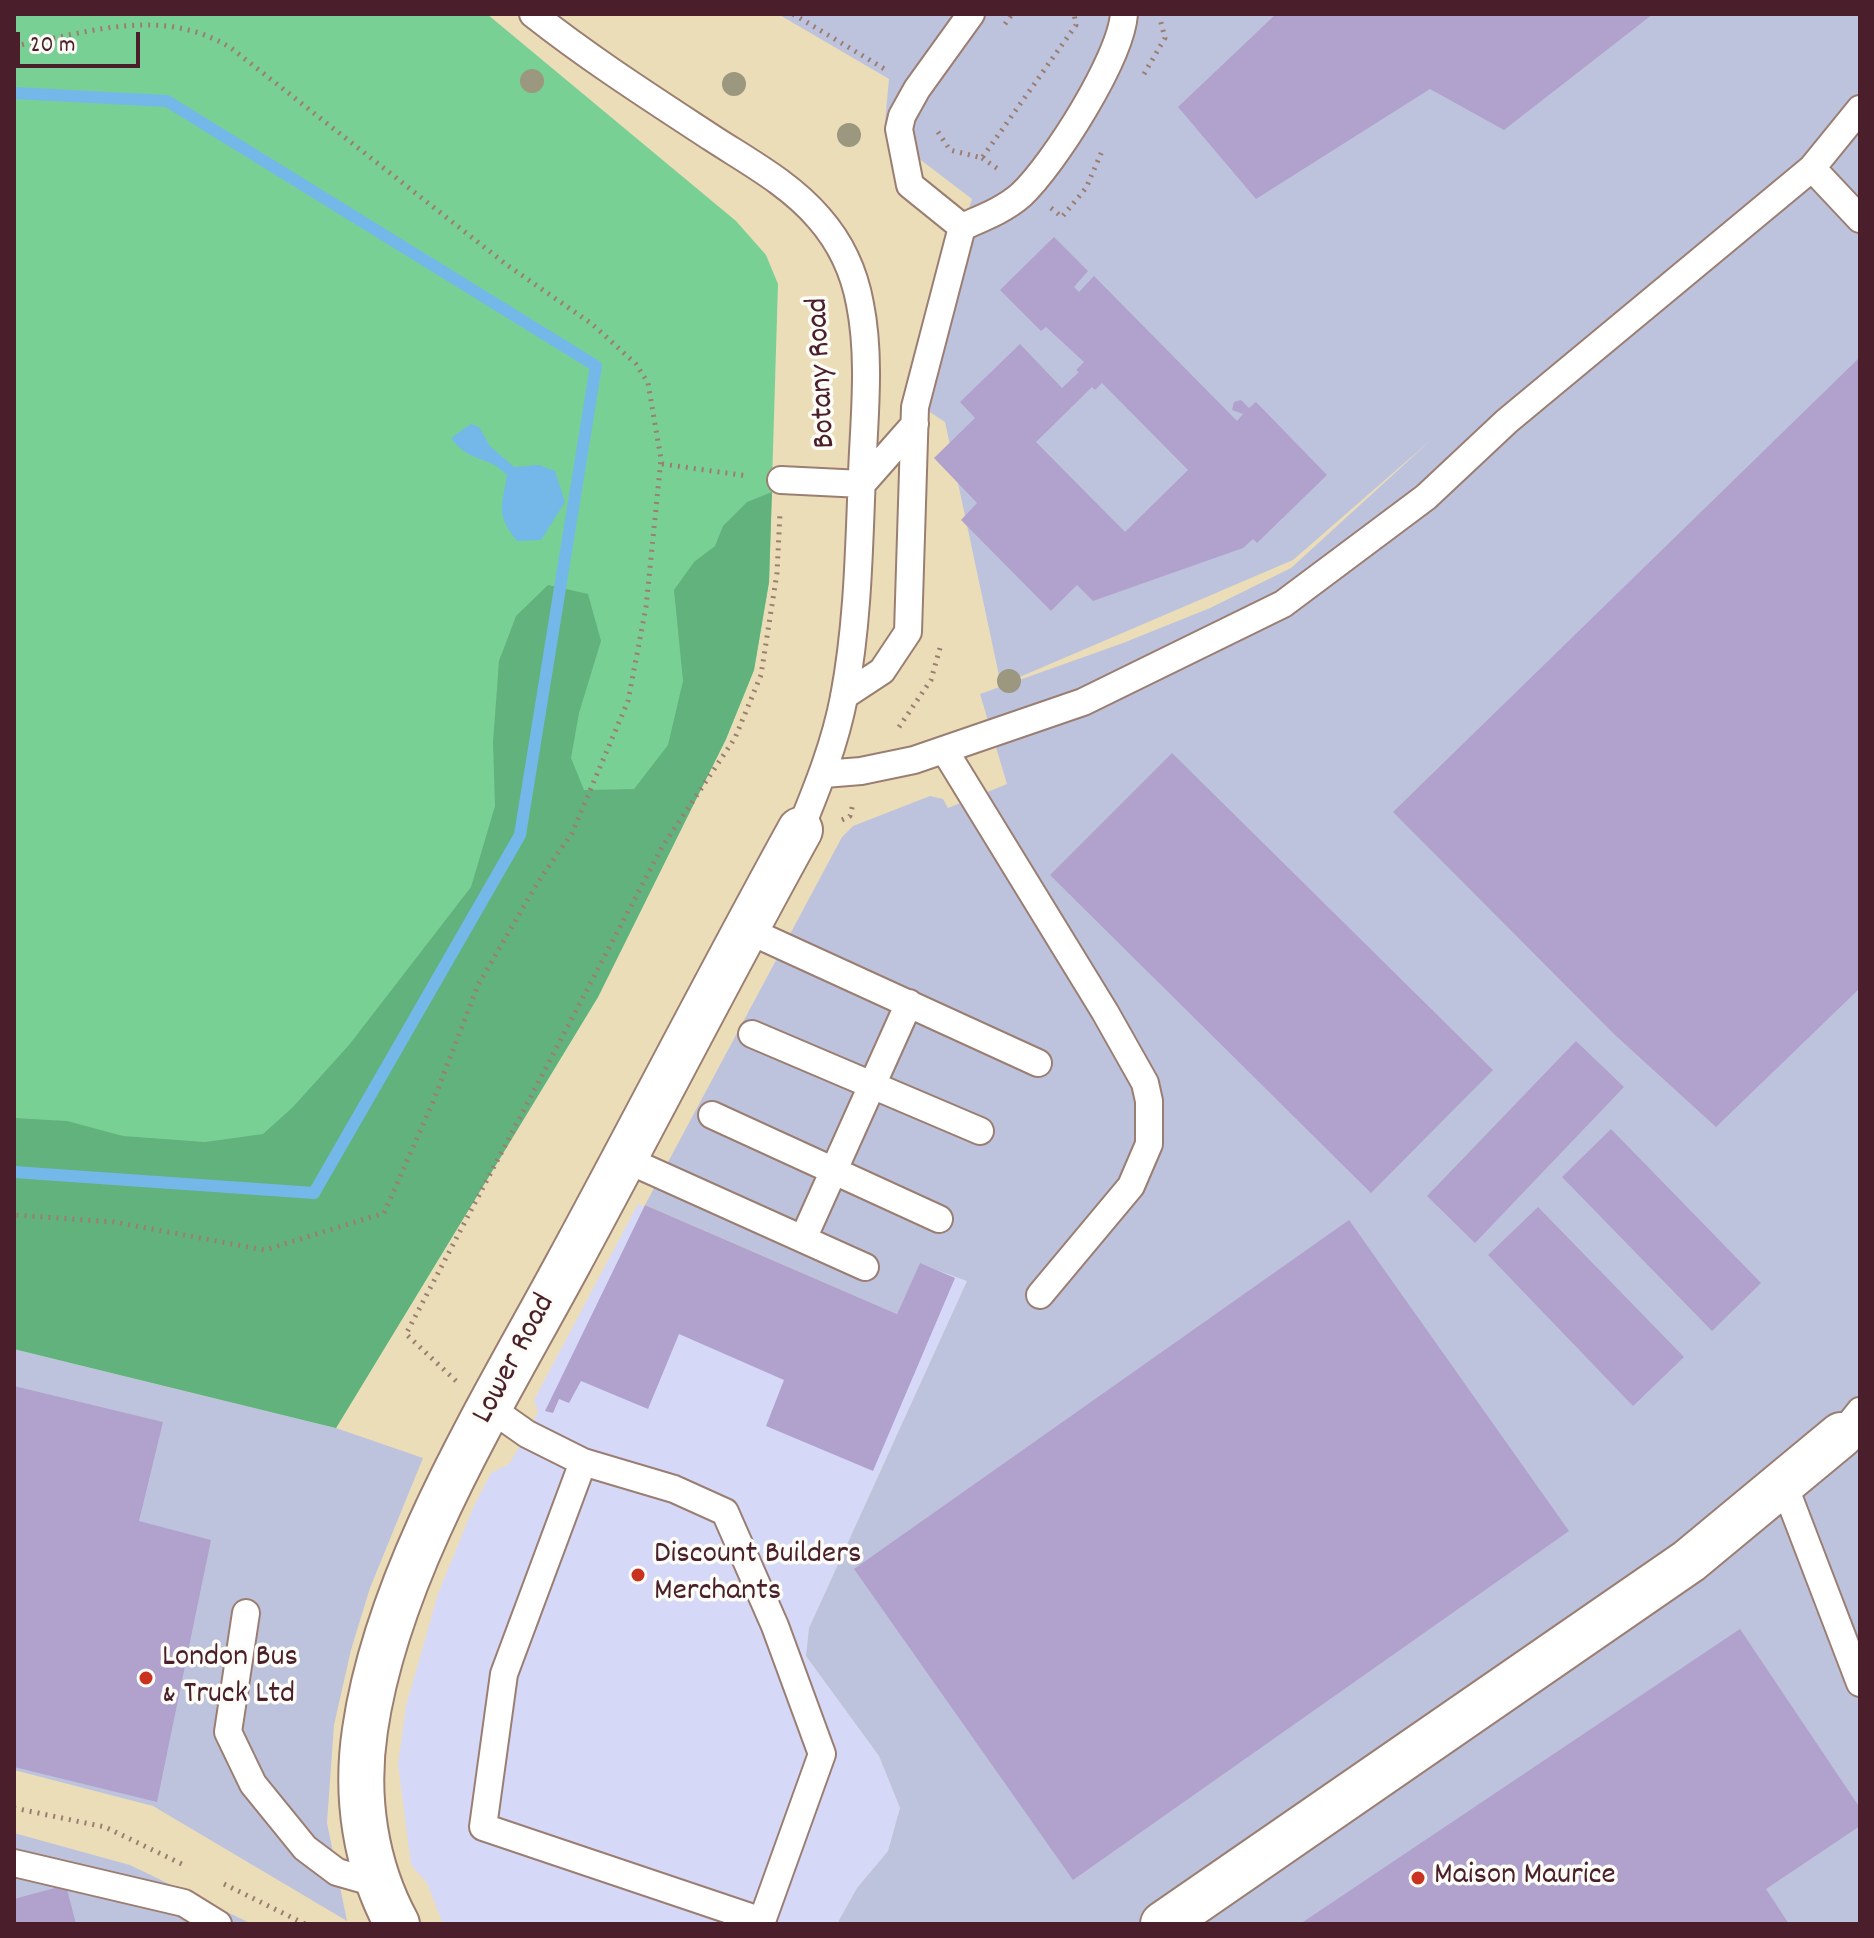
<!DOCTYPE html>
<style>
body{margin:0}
#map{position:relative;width:1874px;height:1938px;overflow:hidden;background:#ecddb9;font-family:Dekko,sans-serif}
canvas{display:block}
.frame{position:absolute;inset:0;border:16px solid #4a1f2b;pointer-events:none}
.scale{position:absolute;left:16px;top:32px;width:124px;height:36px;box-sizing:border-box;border:4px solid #4a1f2b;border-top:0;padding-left:10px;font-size:24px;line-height:28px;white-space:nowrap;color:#4a1f2b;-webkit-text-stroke:6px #fdfcf7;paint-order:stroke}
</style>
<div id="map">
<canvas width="1874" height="1938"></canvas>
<div class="frame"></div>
<div class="scale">20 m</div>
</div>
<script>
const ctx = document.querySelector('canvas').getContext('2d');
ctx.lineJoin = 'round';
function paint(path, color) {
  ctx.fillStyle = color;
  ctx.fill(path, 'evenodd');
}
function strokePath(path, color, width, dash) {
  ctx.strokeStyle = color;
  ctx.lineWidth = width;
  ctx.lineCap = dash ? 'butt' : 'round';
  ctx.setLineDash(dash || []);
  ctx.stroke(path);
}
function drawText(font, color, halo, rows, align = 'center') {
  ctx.font = font + ' Dekko,sans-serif';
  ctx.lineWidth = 7;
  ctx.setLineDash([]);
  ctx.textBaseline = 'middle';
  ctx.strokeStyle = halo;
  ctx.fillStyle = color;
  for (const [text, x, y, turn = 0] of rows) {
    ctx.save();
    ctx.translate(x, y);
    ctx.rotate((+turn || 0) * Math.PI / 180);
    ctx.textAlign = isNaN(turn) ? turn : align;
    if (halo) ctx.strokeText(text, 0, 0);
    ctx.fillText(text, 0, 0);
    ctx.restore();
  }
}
paint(new Path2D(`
 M638,1204L897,1314L920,1263L967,1281L809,1628L806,1656L879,1756L900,1808L888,1851L857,1888L837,1924H443L427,1883L411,1865L398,1764L406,1706L438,1594L473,1508L491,1473L509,1464L527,1434L538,1412L534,1400Z`), '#d6d8f8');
paint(new Path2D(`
 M778,14H1860V1924H837L857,1888L888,1851L900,1808L879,1756L806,1656L809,1628L967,1281L920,1264L897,1314L645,1205L842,837L853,826L930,796L943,799L948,808L1007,784L980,694L1123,643L1210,608L1291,568L1431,440L1293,560L1001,685L945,422L905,396L972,199L884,132L889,79Z
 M14,1349L336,1428L423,1458L370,1588L351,1650L334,1725L327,1823L347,1921L153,1806L14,1770Z
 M14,1833L130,1865L252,1924H14Z`), '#bec3dd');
paint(new Path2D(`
 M14,14H487L736,221L766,255L778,284L769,582L754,670L726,739L598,997L336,1428L14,1349Z`), '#79d094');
paint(new Path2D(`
 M772,492L769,582L754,670L726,739L598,997L336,1428L14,1349V1118L67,1121L123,1136L205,1142L263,1134L293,1107L349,1045L471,887L495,806L493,742L499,661L516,616L548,585L588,594L601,641L579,713L571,758L584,790L634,789L668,745L683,681L674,590L694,562L715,546L723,526L747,502Z`), '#62b27e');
paint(new Path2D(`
 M471,424L479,427L490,446L514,467L539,465L555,471L565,502L541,540L517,541C495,513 502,507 507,475C488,455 469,463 451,438Z`), '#74b8ea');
strokePath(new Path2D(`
 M14,93L167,101L596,366L520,835L314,1193L14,1172`), '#74b8ea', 12);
paint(new Path2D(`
 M1276,14H1653L1504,130L1430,89L1256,199L1178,107Z
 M1054,237L1088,271L1074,287L1079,292L1094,276L1237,421L1243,414L1232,410L1234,402L1241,400L1249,408L1256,402L1327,475L1257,543L1253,539L1243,548L1093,601L1077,585L1051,611L961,520L977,503L934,458L975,418L960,402L1020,344L1062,388L1079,372L1076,370L1084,362L1046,327L1041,331L1000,290ZM1102,383L1188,470L1125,532L1036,442L1092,387L1095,390Z
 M1860,357V988L1716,1127L1615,1035L1393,812Z
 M1172,753L1493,1070L1371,1193L1050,875Z
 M1576,1041L1624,1087L1475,1243L1427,1196Z
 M1611,1129L1761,1283L1712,1331L1562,1177Z
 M645,1205L897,1314L920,1263L955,1278L873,1471L766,1426L784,1380L679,1334L648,1409L581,1381L569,1403L559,1399L553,1413L545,1411Z
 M1538,1207L1684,1357L1633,1406L1488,1255Z
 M1349,1220L1569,1531L1073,1880L854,1569Z
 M14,1386L163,1422L139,1521L211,1540L157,1802L14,1767Z
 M1740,1629L1860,1808V1826L1766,1889L1789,1924H1300Z
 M66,1885L76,1924H14V1899Z`), '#b1a2cd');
const lane = new Path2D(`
 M533,14C590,59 651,98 712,138C749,162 790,184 819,218C841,243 854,271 860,304C871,359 864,419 862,474C859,549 858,623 844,697C835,744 818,786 800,830
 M1812,168L1860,219
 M962,227L910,185L899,129L902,116L917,89L971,14
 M781,480L862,484L915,424
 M844,696L882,671L908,632L915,407L962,227C982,218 1004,210 1021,195C1054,164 1121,58 1124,14
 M945,751L1105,1012L1145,1083L1149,1101V1144L1131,1186L1040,1295
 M824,774L861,771L914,760L1083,702L1283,604L1426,497L1507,421L1812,168L1860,109
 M745,929L1038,1063
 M752,1034L980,1131
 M712,1115L939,1219
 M625,1159L865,1267
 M803,1239L909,1003
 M490,1408L527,1434L583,1462L674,1489L725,1512L775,1626L822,1754L762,1921L483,1827L504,1674L583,1462
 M1841,1435L1860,1411
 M1783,1482L1860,1683
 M246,1613L228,1732L253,1784L305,1848L337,1872L379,1884
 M14,1863L184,1903L218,1924`);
const street = new Path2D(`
 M397,1924C365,1865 355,1796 365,1730C388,1570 493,1403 569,1262C647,1118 721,973 800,830
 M1163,1924L1689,1561L1841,1435`);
strokePath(lane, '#9b7e72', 30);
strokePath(street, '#9b7e72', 48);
strokePath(new Path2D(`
 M793,14L888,71
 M1005,24L1012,14
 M14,46C89,33 161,5 231,48L507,265L592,324L636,364L648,383L661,459L646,607L628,701L572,833L538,882L478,985L433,1102L384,1213L265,1250L114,1222L14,1215
 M1144,74L1165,38L1160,19
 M938,132L950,150L982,158L1076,25L1074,14
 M982,158L998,169
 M1051,208L1062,217L1086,188L1103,149
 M662,464L748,476
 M899,727L931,680L940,648
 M842,820L850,816L853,804
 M456,1381L406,1334L662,847L735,738L761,675L777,573L780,513
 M14,1808L105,1827L186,1866
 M224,1884L305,1924`), '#9b7e72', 5, [2, 6]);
strokePath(lane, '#fff', 26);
strokePath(street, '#fff', 44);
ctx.fillStyle = '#9c977f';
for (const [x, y] of [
 [532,81],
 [734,84],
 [849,135],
 [1009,681]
]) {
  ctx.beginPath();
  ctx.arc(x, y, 12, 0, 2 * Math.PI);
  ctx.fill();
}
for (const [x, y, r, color] of [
 [638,1575,8,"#c8321e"],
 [146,1678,8,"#c8321e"],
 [1418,1878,8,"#c8321e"]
]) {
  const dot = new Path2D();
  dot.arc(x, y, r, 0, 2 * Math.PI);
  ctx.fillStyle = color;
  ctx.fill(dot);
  strokePath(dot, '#fdfcf7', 3);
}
drawText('32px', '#4a1f2b', '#fdfcf7', [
 ["Botany Road",824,373,-93],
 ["Lower Road",516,1360,-62]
]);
drawText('32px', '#4a1f2b', '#fdfcf7', [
 ["Discount Builders",654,1557],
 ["Merchants",654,1594],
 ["London Bus",162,1660],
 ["& Truck Ltd",162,1697],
 ["Maison Maurice",1434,1878]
], 'left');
</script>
